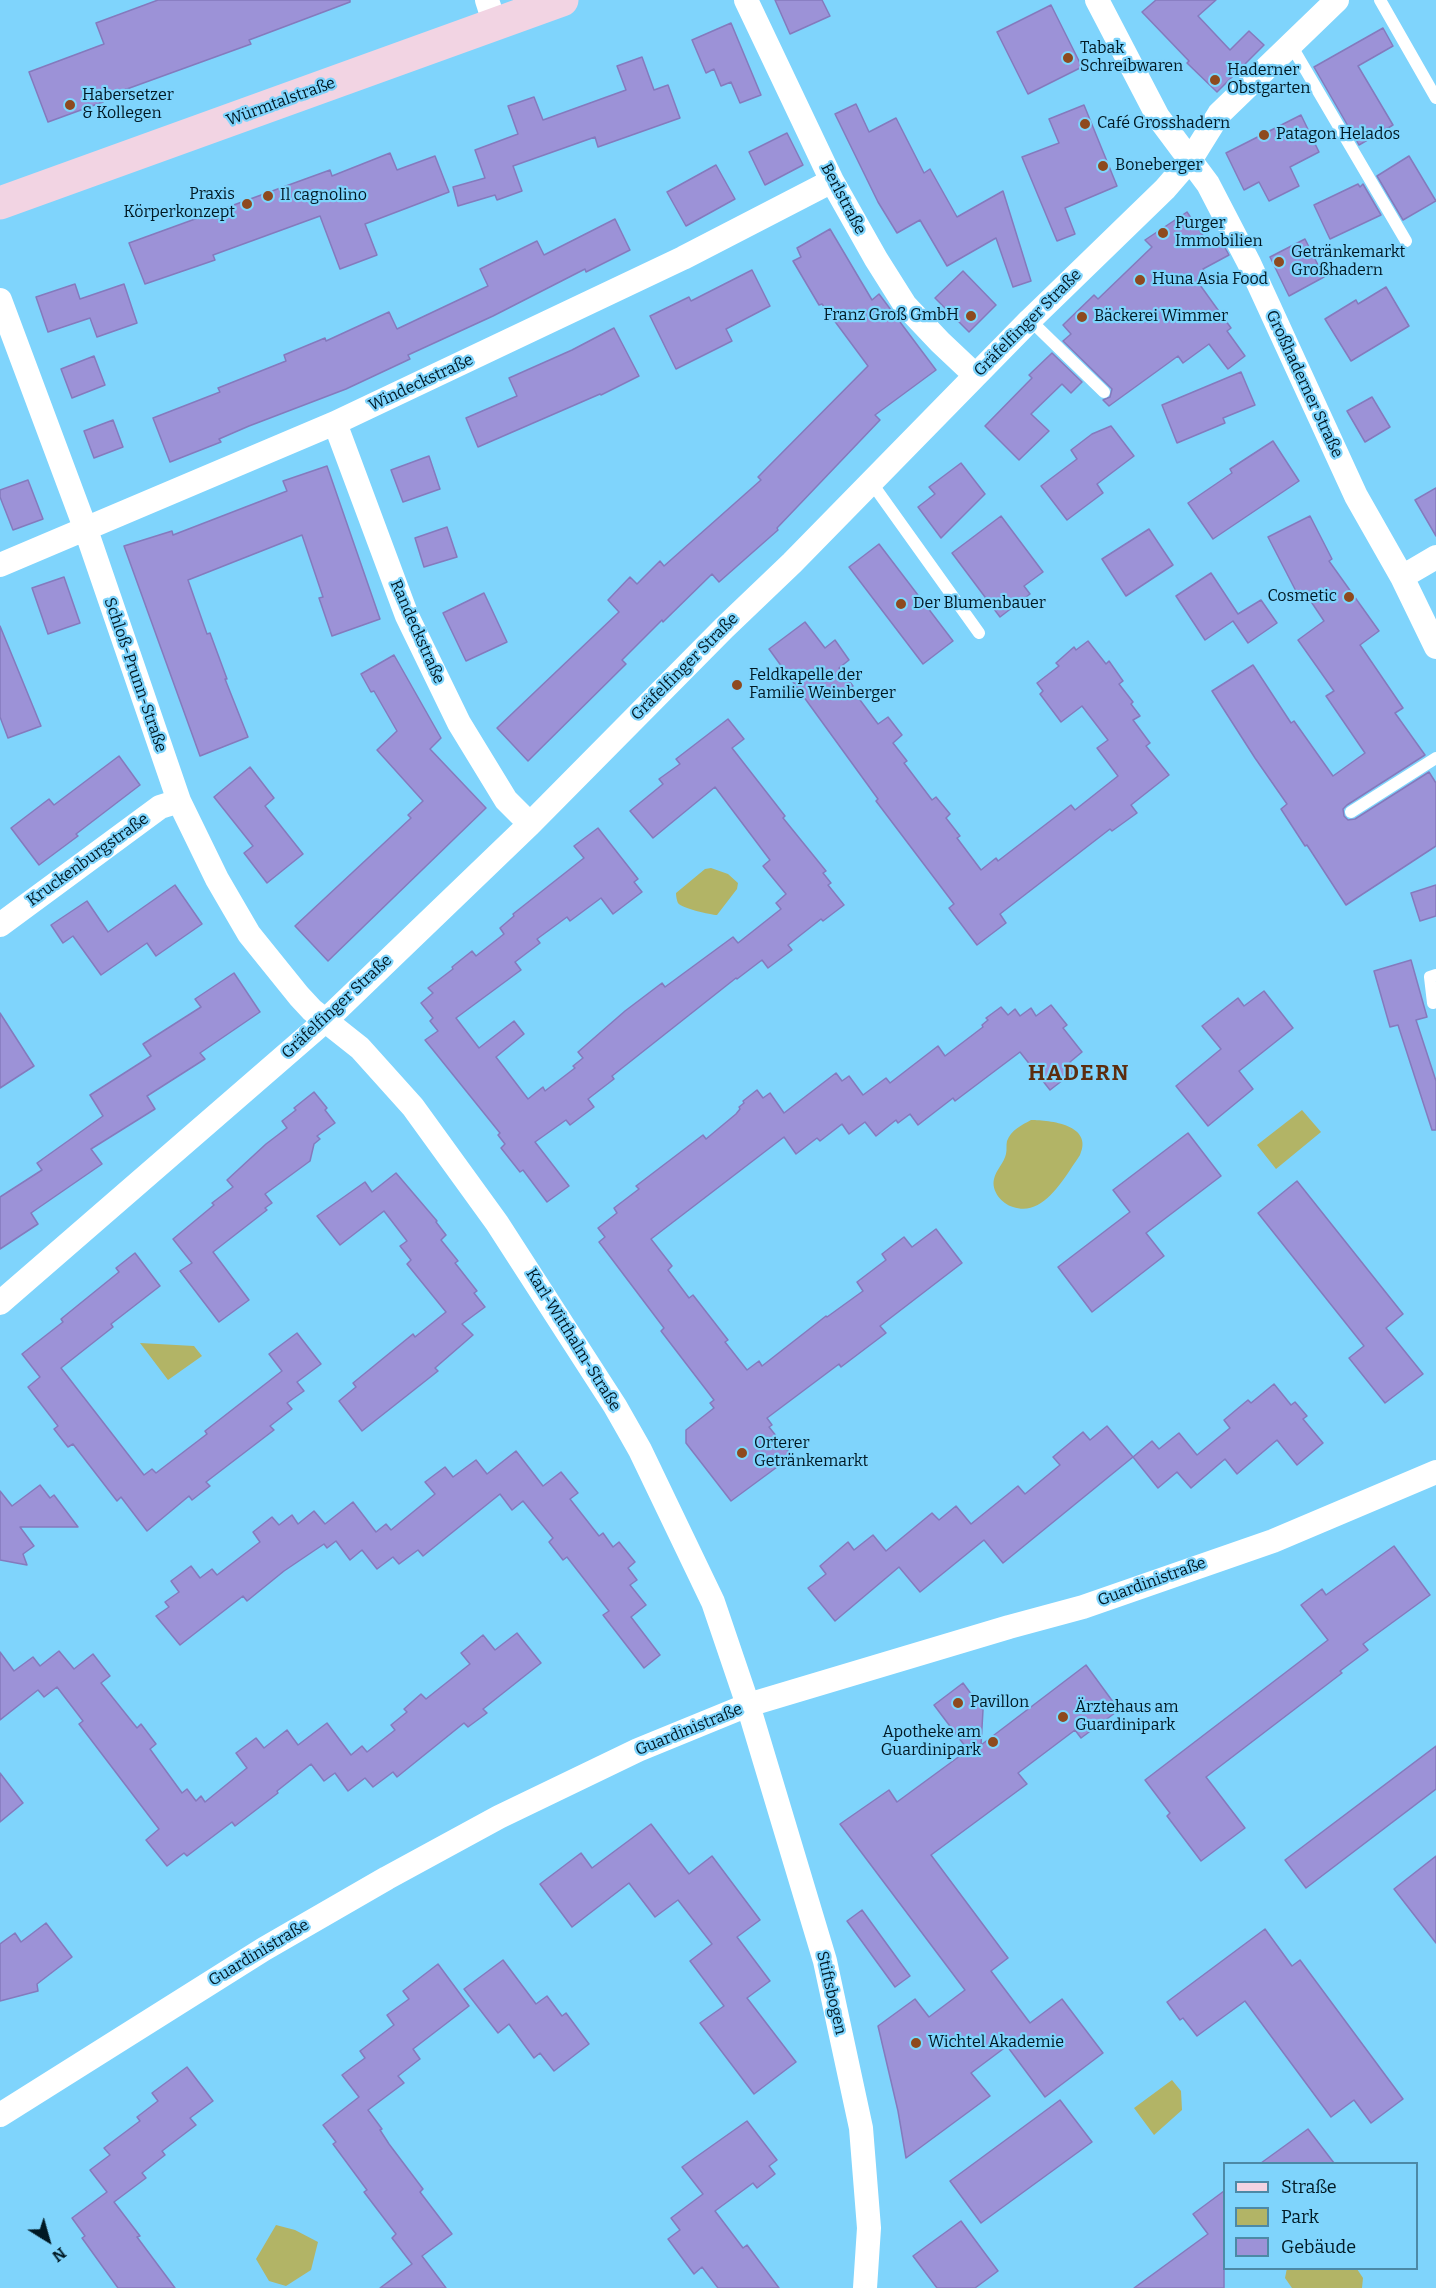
<!DOCTYPE html>
<meta charset="utf-8">
<style>
body{margin:0}
#map{position:relative;width:1436px;height:2288px;overflow:hidden;background:#7fd4fc;font-family:Bitter,serif}
canvas{display:block}
.legend{position:absolute;left:1223px;top:2162px;width:195px;height:108px;box-sizing:border-box;background:#7fd4fc;border:2px solid #4c89a6;margin:0;padding:8px 10px;list-style:none;font-size:18px;color:#001924}
.legend li{display:flex;align-items:center;gap:12px;height:30px}
.legend b{width:30px;border:2px solid #4c89a6}
.north{position:absolute;left:18px;top:2210px;width:60px;height:60px;-webkit-text-stroke:4px #7fd4fc;paint-order:stroke;rotate:143deg;font-size:16px;font-weight:700;line-height:24px;text-align:center;color:#001924}
.north::after{content:'';display:block;margin:auto;width:21px;height:27px;background:#001924;clip-path:polygon(50% 0,100% 100%,50% 72%,0 100%)}
</style>
<div id="map">
<canvas width="1436" height="2288"></canvas>
<ul class="legend">
<li><b style="height:8px;background:#f2d4e3"></b>Straße</li>
<li><b style="height:16px;background:#b2b466"></b>Park</li>
<li><b style="height:16px;background:#9c92d7"></b>Gebäude</li>
</ul>
<div class="north">N</div>
</div>
<script>
const ctx = document.querySelector('canvas').getContext('2d');
ctx.lineJoin = 'round';
function paint(path, color) {
  ctx.fillStyle = color;
  ctx.fill(path, 'evenodd');
}
function strokePath(path, color, width, dash) {
  ctx.strokeStyle = color;
  ctx.lineWidth = width;
  ctx.lineCap = dash ? 'butt' : 'round';
  ctx.setLineDash(dash || []);
  ctx.stroke(path);
}
function drawText(font, color, halo, rows, align = 'center') {
  ctx.font = font + ' Bitter,serif';
  ctx.lineWidth = 4.5;
  ctx.setLineDash([]);
  ctx.textBaseline = 'middle';
  ctx.strokeStyle = halo;
  ctx.fillStyle = color;
  for (const [text, x, y, turn = 0] of rows) {
    ctx.save();
    ctx.translate(x, y);
    ctx.rotate((+turn || 0) * Math.PI / 180);
    ctx.textAlign = isNaN(turn) ? turn : align;
    if (halo) ctx.strokeText(text, 0, 0);
    ctx.fillText(text, 0, 0);
    ctx.restore();
  }
}
paint(new Path2D(`
 M711,868L728,874L738,883L737,889L717,915C711,915 681,908 678,903C677,901 676,896 676,893L705,869Z
 M1302,1110L1321,1132L1276,1169L1257,1145Z
 M1031,1120C1050,1120 1094,1125 1080,1155C1077,1160 1073,1165 1070,1170C1057,1189 1039,1216 1013,1207C1002,1204 991,1191 994,1179C996,1170 1004,1163 1006,1154C1007,1150 1006,1145 1007,1141C1011,1130 1022,1125 1031,1120Z
 M140,1343L194,1346L202,1356L168,1380Z
 M1172,2080L1181,2091L1182,2110L1154,2135L1134,2108Z
 M276,2225L295,2230L318,2242L311,2270L286,2286L269,2281L256,2259Z
 M1287,2268L1357,2269L1363,2278L1362,2288H1292L1285,2278Z`), '#b2b466');
const building = new Path2D(`
 M158,0H350V2L249,40L251,44L102,98L103,102L48,122L29,72L104,44L96,23Z
 M775,0H822L830,16L790,34Z
 M1156,0H1216L1198,16L1230,50L1249,31L1264,45L1217,92L1187,63L1189,61L1142,12Z
 M1051,5L1082,67L1028,94L997,32Z
 M731,23L761,95L740,103L731,82L721,86L714,69L706,73L692,40Z
 M1383,28L1393,46L1358,66L1393,125L1359,145L1314,67Z
 M642,57L654,90L668,85L680,118L598,147L595,137L513,166L522,191L497,200L495,195L458,206L453,187L485,178L475,150L518,134L508,106L534,97L543,120L626,90L617,66Z
 M856,104L869,132L896,118L924,173L930,169L957,217L1003,191L1031,281L1013,287L996,238L947,266L920,220L897,233L878,202L835,114Z
 M1084,105L1117,186L1065,208L1075,234L1057,241L1022,157L1059,143L1049,119Z
 M1301,115L1319,152L1290,167L1299,186L1269,201L1259,182L1244,190L1226,153Z
 M787,133L803,165L765,185L749,152Z
 M390,153L397,170L435,156L449,192L365,224L377,255L340,269L320,216L213,255L215,260L145,284L129,243L330,170L332,176Z
 M1409,156L1436,201L1403,220L1377,176Z
 M716,165L735,199L686,226L667,192Z
 M1358,184L1360,187L1363,184L1381,215L1330,239L1314,205Z
 M1187,212L1208,243L1219,237L1229,255L1203,269L1209,280L1200,285L1231,328L1227,331L1245,356L1228,369L1209,344L1183,363L1178,356L1109,406L1103,400L1110,397L1112,389L1063,341L1071,334L1063,325L1094,295L1098,299L1152,247L1145,240Z
 M615,219L630,250L586,272L585,269L493,316L408,355L410,359L346,389L249,426L219,439L221,442L170,462L153,418L220,392L218,388L286,361L284,355L325,338L326,341L389,312L397,329L488,286L480,269L537,241L544,255Z
 M830,229L872,300L879,294L936,370L875,415L880,420L777,528L778,530L719,582L712,574L663,622L662,620L622,660L626,664L528,761L497,728L619,612L608,600L630,577L637,584L660,561L664,566L761,480L758,477L868,366L822,304L819,305L793,261L801,257L797,248Z
 M1305,239L1324,277L1289,296L1270,257Z
 M752,270L770,306L726,329L732,341L676,369L650,316L689,297L691,301Z
 M963,271L996,305L969,332L935,298Z
 M75,284L80,299L124,284L137,323L97,337L90,318L48,332L36,297Z
 M1386,287L1409,326L1351,361L1325,319L1356,300L1358,304Z
 M614,328L639,376L601,395L600,394L478,447L466,418L517,396L509,378L572,350Z
 M1052,353L1082,382L1071,393L1062,384L1031,414L1049,431L1019,460L985,426L1032,378L1029,375Z
 M94,356L105,385L72,398L61,369Z
 M1241,372L1255,405L1223,418L1225,423L1177,443L1162,405Z
 M1372,397L1390,427L1365,442L1347,411Z
 M113,420L123,447L94,458L84,431Z
 M1111,426L1134,456L1097,484L1103,493L1067,520L1041,486L1077,459L1071,450L1092,434Z
 M1273,441L1299,481L1213,539L1188,503L1232,473L1230,469Z
 M429,456L440,489L403,502L391,470Z
 M961,463L985,494L941,538L918,507L935,494L929,487Z
 M327,466L380,619L332,636L319,598L323,597L302,535L188,580L207,634L210,633L227,679H225L248,737L200,756L124,546L172,531L173,535L287,491L283,481Z
 M28,480L43,519L13,530L0,497V490Z
 M1436,488V536L1415,500Z
 M1001,516L1043,572L1024,586L1030,594L1000,617L952,553Z
 M1310,516L1332,559L1329,561L1379,631L1360,645L1403,708L1395,713L1425,755L1347,805L1343,809L1344,816L1348,820L1355,819L1429,772L1436,783V846L1346,905L1307,845L1305,846L1281,809L1287,804L1255,758L1212,691L1253,665L1291,723L1294,721L1333,776L1365,753L1326,696L1334,691L1298,640L1324,621L1304,591L1298,595L1268,537Z
 M447,527L457,557L424,567L415,538Z
 M1149,529L1173,565L1126,596L1102,559Z
 M879,544L953,641L923,664L849,567Z
 M1211,573L1238,614L1261,600L1277,623L1248,643L1233,621L1205,640L1176,596Z
 M64,577L80,623L48,634L32,588Z
 M484,593L507,642L466,661L443,613Z
 M805,622L825,648L835,640L849,660L839,668L853,686L851,688L878,724L888,717L902,735L893,743L907,761L904,763L932,800L936,797L950,814L946,818L960,836L957,838L981,870L996,858L998,861L1071,805L1075,810L1118,776L1097,748L1108,740L1082,706L1061,722L1040,694L1043,691L1037,683L1059,666L1056,663L1074,647L1076,650L1088,641L1106,664L1109,661L1123,681L1119,684L1133,702L1131,704L1140,716L1133,720L1150,743L1146,746L1169,775L1131,805L1137,813L1112,831L1110,829L1000,914L1006,923L977,945L949,908L954,904L876,801L878,799L769,649Z
 M0,626L41,726L8,738L0,717Z
 M394,655L441,738L430,749L486,808L328,961L295,926L411,818L408,815L423,801L377,750L397,731L374,691L371,692L361,674Z
 M728,719L744,739L732,748L785,816L783,818L826,871L823,873L831,883L828,885L844,905L823,921L821,919L788,945L792,950L768,968L762,960L737,979L736,978L612,1076L614,1079L588,1099L594,1107L570,1125L566,1120L535,1142L569,1186L547,1202L523,1170L520,1172L501,1148L505,1144L498,1135L500,1133L425,1040L438,1031L430,1021L433,1018L421,1003L433,993L428,988L453,969L452,967L472,951L476,956L504,934L500,928L514,916L513,914L584,858L574,846L598,828L638,879L634,882L642,892L613,914L601,898L570,921L567,917L537,939L540,943L515,962L521,970L456,1018L479,1048L514,1021L524,1034L496,1057L528,1099L543,1087L545,1091L575,1068L573,1066L583,1058L578,1052L625,1011L662,983L665,987L733,937L738,943L781,909L776,903L786,894L763,866L770,860L715,787L653,838L630,811L663,784L659,779L680,764L676,759Z
 M119,756L140,785L76,834L78,836L39,865L11,828L49,799L54,805Z
 M250,767L274,798L265,806L303,854L267,883L244,853L253,846L214,797Z
 M175,885L202,924L156,956L147,943L101,975L73,936L63,943L51,925L87,901L108,932Z
 M1436,885V916L1420,921L1411,893Z
 M1411,960L1427,1017L1416,1020L1436,1081V1130H1432L1398,1025L1390,1027L1374,971Z
 M234,973L260,1012L200,1053L205,1059L147,1096L155,1109L91,1149L102,1164L31,1213L38,1224L0,1249V1197L42,1170L37,1163L103,1116L90,1095L151,1056L143,1044L201,1007L195,999Z
 M1264,991L1293,1028L1239,1071L1253,1089L1208,1126L1176,1086L1221,1049L1202,1026L1238,998L1244,1006Z
 M1051,1005L1067,1025L1063,1028L1082,1052L1070,1062L1076,1070L1050,1090L1020,1052L955,1101L953,1098L918,1125L910,1114L898,1123L896,1120L876,1136L865,1122L849,1134L842,1124L820,1141L817,1138L796,1154L784,1137L651,1239L672,1266L668,1270L689,1298L693,1295L728,1340L725,1342L747,1370L759,1361L762,1366L826,1316L827,1317L863,1291L857,1282L886,1260L882,1254L904,1237L912,1247L936,1229L962,1263L880,1326L886,1333L841,1367L839,1364L767,1418L772,1425L769,1427L792,1456L731,1501L686,1443V1430L714,1408L710,1403L714,1400L661,1331L664,1328L599,1242L605,1237L598,1228L617,1213L614,1208L639,1189L636,1186L703,1135L706,1139L736,1114L740,1109L739,1107L744,1103L743,1101L757,1090L763,1098L770,1093L784,1113L836,1073L842,1081L849,1076L863,1095L886,1078L890,1083L938,1046L945,1056L983,1027L982,1025L988,1020L986,1018L1001,1007L1008,1015L1015,1009L1020,1016L1031,1008L1036,1016Z
 M0,1013L34,1066L0,1088Z
 M314,1092L327,1108L325,1110L335,1123L317,1136L320,1139L314,1144L310,1161L265,1194L272,1203L265,1208L267,1210L213,1252L249,1300L219,1322L180,1271L192,1263L173,1239L214,1205L212,1203L233,1187L227,1180L266,1144L287,1128L282,1121L296,1110L294,1108Z
 M1188,1133L1221,1176L1146,1233L1164,1256L1092,1312L1058,1267L1130,1212L1113,1190Z
 M396,1173L437,1221L436,1222L446,1235L441,1240L458,1261L455,1263L477,1291L474,1293L485,1307L462,1324L473,1335L435,1368L438,1371L362,1431L339,1401L356,1387L353,1383L413,1334L415,1337L446,1312L407,1264L411,1260L400,1246L407,1241L384,1211L340,1245L317,1216L365,1182L372,1192Z
 M1297,1181L1403,1314L1386,1328L1423,1374L1385,1403L1349,1358L1364,1346L1258,1213Z
 M135,1253L160,1286L111,1324L113,1327L61,1368L144,1475L152,1469L156,1473L207,1434L205,1431L282,1371L269,1354L297,1333L321,1364L297,1382L304,1391L287,1403L292,1409L270,1426L274,1430L206,1482L210,1486L192,1500L189,1496L147,1531L121,1497L117,1501L73,1444L68,1447L54,1429L58,1426L28,1387L40,1377L22,1354L63,1322L61,1319L119,1272L116,1268Z
 M1274,1384L1291,1405L1295,1402L1307,1416L1303,1419L1323,1443L1297,1465L1277,1440L1237,1474L1225,1459L1191,1488L1177,1472L1158,1488L1133,1457L1003,1563L984,1540L920,1592L899,1567L835,1621L808,1588L826,1574L820,1566L848,1542L854,1550L873,1535L886,1551L932,1513L939,1520L956,1506L971,1524L1018,1486L1025,1494L1060,1465L1053,1457L1083,1432L1090,1440L1107,1426L1133,1457L1152,1441L1159,1449L1179,1433L1197,1455L1230,1428L1224,1420L1248,1400L1251,1403Z
 M516,1451L543,1486L561,1472L578,1493L570,1499L599,1536L603,1533L613,1547L619,1542L635,1562L628,1568L637,1580L630,1585L646,1605L631,1617L660,1655L644,1668L603,1615L609,1611L567,1557L563,1560L549,1542L553,1538L523,1501L512,1510L500,1494L423,1556L418,1550L399,1564L393,1557L377,1569L362,1550L350,1560L336,1541L327,1548L324,1544L284,1571L247,1601L243,1596L180,1645L156,1616L169,1607L165,1602L179,1592L171,1581L191,1566L200,1578L212,1569L217,1575L260,1542L253,1532L272,1517L279,1525L292,1515L298,1524L314,1511L325,1524L353,1502L376,1532L386,1524L391,1530L435,1494L425,1482L445,1467L453,1477L476,1460L487,1474Z
 M40,1485L50,1498L54,1495L78,1527H20L34,1546L23,1554L27,1565L0,1560V1491L12,1506Z
 M1394,1546L1430,1595L1363,1644L1368,1650L1340,1671L1342,1673L1206,1777L1245,1828L1201,1861L1167,1816L1170,1813L1145,1780L1328,1640L1301,1605L1322,1589L1326,1595Z
 M517,1633L541,1663L483,1709L487,1713L468,1727L464,1723L397,1777L393,1772L373,1787L365,1778L348,1791L335,1773L324,1781L311,1764L277,1791L278,1793L235,1826L232,1822L187,1856L184,1853L167,1866L146,1840L159,1829L79,1724L83,1721L57,1687L44,1697L38,1690L0,1720V1652L14,1671L33,1657L40,1666L59,1651L74,1669L93,1654L110,1676L101,1683L137,1728L141,1724L156,1744L150,1749L182,1793L187,1789L196,1801L201,1796L205,1802L247,1768L236,1753L256,1738L264,1748L287,1730L298,1745L327,1723L351,1755L362,1746L367,1752L395,1730L391,1725L407,1712L404,1709L421,1694L426,1699L470,1664L461,1653L483,1635L495,1650Z
 M1086,1665L1119,1710L1081,1738L1075,1730L1018,1773L1027,1784L931,1855L1008,1958L991,1971L1030,2023L1062,1999L1103,2053L1045,2097L1007,2046L971,2073L990,2096L906,2158L898,2111L878,2026L915,1999L929,2017L965,1990L840,1824L889,1790L897,1802L968,1750L934,1705L963,1683L983,1710L981,1745Z
 M1436,1746V1789L1306,1888L1285,1860Z
 M0,1773L23,1803L0,1822Z
 M651,1824L689,1874L712,1856L760,1920L737,1937L770,1981L747,1998L796,2062L754,2094L700,2023L724,2006L690,1961L712,1944L678,1900L655,1917L629,1883L572,1927L540,1884L581,1853L592,1868Z
 M1436,1856V1943L1394,1889Z
 M862,1910L910,1976L895,1987L847,1921Z
 M46,1923L72,1957L37,1984L38,1991L0,2001V1944L15,1933L21,1942Z
 M1265,1929L1292,1966L1300,1960L1403,2099L1371,2123L1354,2100L1331,2117L1245,2001L1197,2036L1183,2018L1180,2020L1167,2002Z
 M503,1960L536,2004L547,1996L562,2016L566,2013L589,2044L554,2071L540,2053L534,2058L509,2024L498,2033L464,1989Z
 M438,1964L469,2006L413,2049L420,2059L398,2076L404,2083L368,2110L382,2129L380,2130L389,2144L423,2189L420,2192L452,2234L422,2256L446,2288H380L412,2264L392,2238L396,2234L364,2192L367,2190L333,2144L336,2142L323,2125L359,2097L342,2075L365,2058L360,2051L394,2025L387,2015L409,1999L403,1991Z
 M187,2067L213,2101L190,2118L196,2125L162,2151L165,2155L142,2173L146,2178L114,2202L140,2236L137,2237L175,2288H118L82,2238L85,2236L72,2218L107,2192L90,2170L110,2155L104,2148L140,2121L137,2117L158,2101L152,2093Z
 M1060,2100L1092,2142L981,2223L950,2181Z
 M747,2121L777,2160L769,2166L775,2174L757,2188L753,2183L715,2211L743,2248L747,2245L779,2288H718L702,2267L694,2274L668,2239L680,2230L671,2218L703,2194L682,2167Z
 M1308,2129L1334,2163H1261Z
 M1224,2191V2288H1134L1208,2234L1193,2214Z
 M961,2221L998,2271L975,2288H937L913,2256Z`);
paint(building, '#9c92d7');
strokePath(building, '#847abd', 1.5);
strokePath(new Path2D(`
 M1380,0L1436,98
 M1291,45L1406,241
 M1030,320L1104,392
 M871,482L979,633
 M1351,812L1436,758
 M1433,1003L1430,977L1436,975`), '#fff', 12);
strokePath(new Path2D(`
 M487,0L495,25
 M746,0L832,181L876,259L905,305L940,342L975,375
 M1097,0L1158,117L1208,184L1249,263L1356,496L1402,577L1436,647
 M0,300L86,530L179,801L217,879L249,934L299,996L312,1010L360,1048L413,1107L497,1223L615,1406L640,1450L713,1602L748,1705L825,1961L861,2128L869,2228L865,2288
 M335,423L407,616L459,723L506,800L530,824
 M0,565L335,423L683,258L832,181
 M1402,577L1436,557
 M0,925L160,807L179,801
 M0,1303L325,1021L530,824L724,628L792,563L1030,320L1165,189L1191,159L1219,114L1337,0
 M0,2115L264,1949L387,1878L499,1817L638,1750L748,1705L1009,1627L1083,1607L1273,1541L1436,1472`), '#fff', 24);
strokePath(new Path2D(`
 M0,203L562,0`), '#f2d4e3', 33);
for (const [x, y, r, color] of [
 [1068,58,6,"#8e4a1e"],
 [1215,80,6,"#8e4a1e"],
 [70,105,6,"#8e4a1e"],
 [1085,124,6,"#8e4a1e"],
 [1264,135,6,"#8e4a1e"],
 [1103,166,6,"#8e4a1e"],
 [268,196,6,"#8e4a1e"],
 [247,204,6,"#8e4a1e"],
 [1163,233,6,"#8e4a1e"],
 [1279,262,6,"#8e4a1e"],
 [1140,280,6,"#8e4a1e"],
 [971,316,6,"#8e4a1e"],
 [1082,317,6,"#8e4a1e"],
 [1349,597,6,"#8e4a1e"],
 [901,604,6,"#8e4a1e"],
 [737,685,6,"#8e4a1e"],
 [742,1453,6,"#8e4a1e"],
 [958,1703,6,"#8e4a1e"],
 [1063,1717,6,"#8e4a1e"],
 [993,1742,6,"#8e4a1e"],
 [916,2043,6,"#8e4a1e"]
]) {
  const dot = new Path2D();
  dot.arc(x, y, r, 0, 2 * Math.PI);
  ctx.fillStyle = color;
  ctx.fill(dot);
  strokePath(dot, '#7fd4fc', 2);
}
drawText('16px', '#001924', '#7fd4fc', [
 ["Tabak",1080,49],
 ["Schreibwaren",1080,67],
 ["Haderner",1227,71],
 ["Obstgarten",1227,89],
 ["Habersetzer",82,96],
 ["& Kollegen",82,114],
 ["Café Grosshadern",1097,124],
 ["Patagon Helados",1276,135],
 ["Boneberger",1115,166],
 ["Praxis",235,195,"right"],
 ["Körperkonzept",235,213,"right"],
 ["Il cagnolino",280,196],
 ["Purger",1175,224],
 ["Immobilien",1175,242],
 ["Getränkemarkt",1291,253],
 ["Großhadern",1291,271],
 ["Huna Asia Food",1152,280],
 ["Franz Groß GmbH",959,316,"right"],
 ["Bäckerei Wimmer",1094,317],
 ["Cosmetic",1337,597,"right"],
 ["Der Blumenbauer",913,604],
 ["Feldkapelle der",749,676],
 ["Familie Weinberger",749,694],
 ["Orterer",754,1444],
 ["Getränkemarkt",754,1462],
 ["Pavillon",970,1703],
 ["Ärztehaus am",1075,1708],
 ["Guardinipark",1075,1726],
 ["Apotheke am",981,1733,"right"],
 ["Guardinipark",981,1751,"right"],
 ["Wichtel Akademie",928,2043]
], 'left');
drawText('16px', '#001924', '#7fd4fc', [
 ["Würmtalstraße",281,102,-20],
 ["Berlstraße",843,199,62],
 ["Gräfelfinger Straße",1028,323,-45],
 ["Windeckstraße",421,383,-25],
 ["Großhaderner Straße",1304,384,65],
 ["Randeckstraße",417,632,66],
 ["Gräfelfinger Straße",685,667,-45],
 ["Schloß-Prunn-Straße",135,675,71],
 ["Kruckenburgstraße",88,860,-36],
 ["Gräfelfinger Straße",337,1007,-43],
 ["Karl-Witthalm-Straße",573,1340,58],
 ["Guardinistraße",1152,1582,-20],
 ["Guardinistraße",689,1730,-22],
 ["Guardinistraße",259,1953,-31],
 ["Stiftsbogen",831,1993,77]
]);
ctx.letterSpacing = '1.5px';
drawText('bold 22px', '#5c2d0e', '#7fd4fc', [
 ["HADERN",1079,1074]
]);
ctx.letterSpacing = '0px';
</script>
